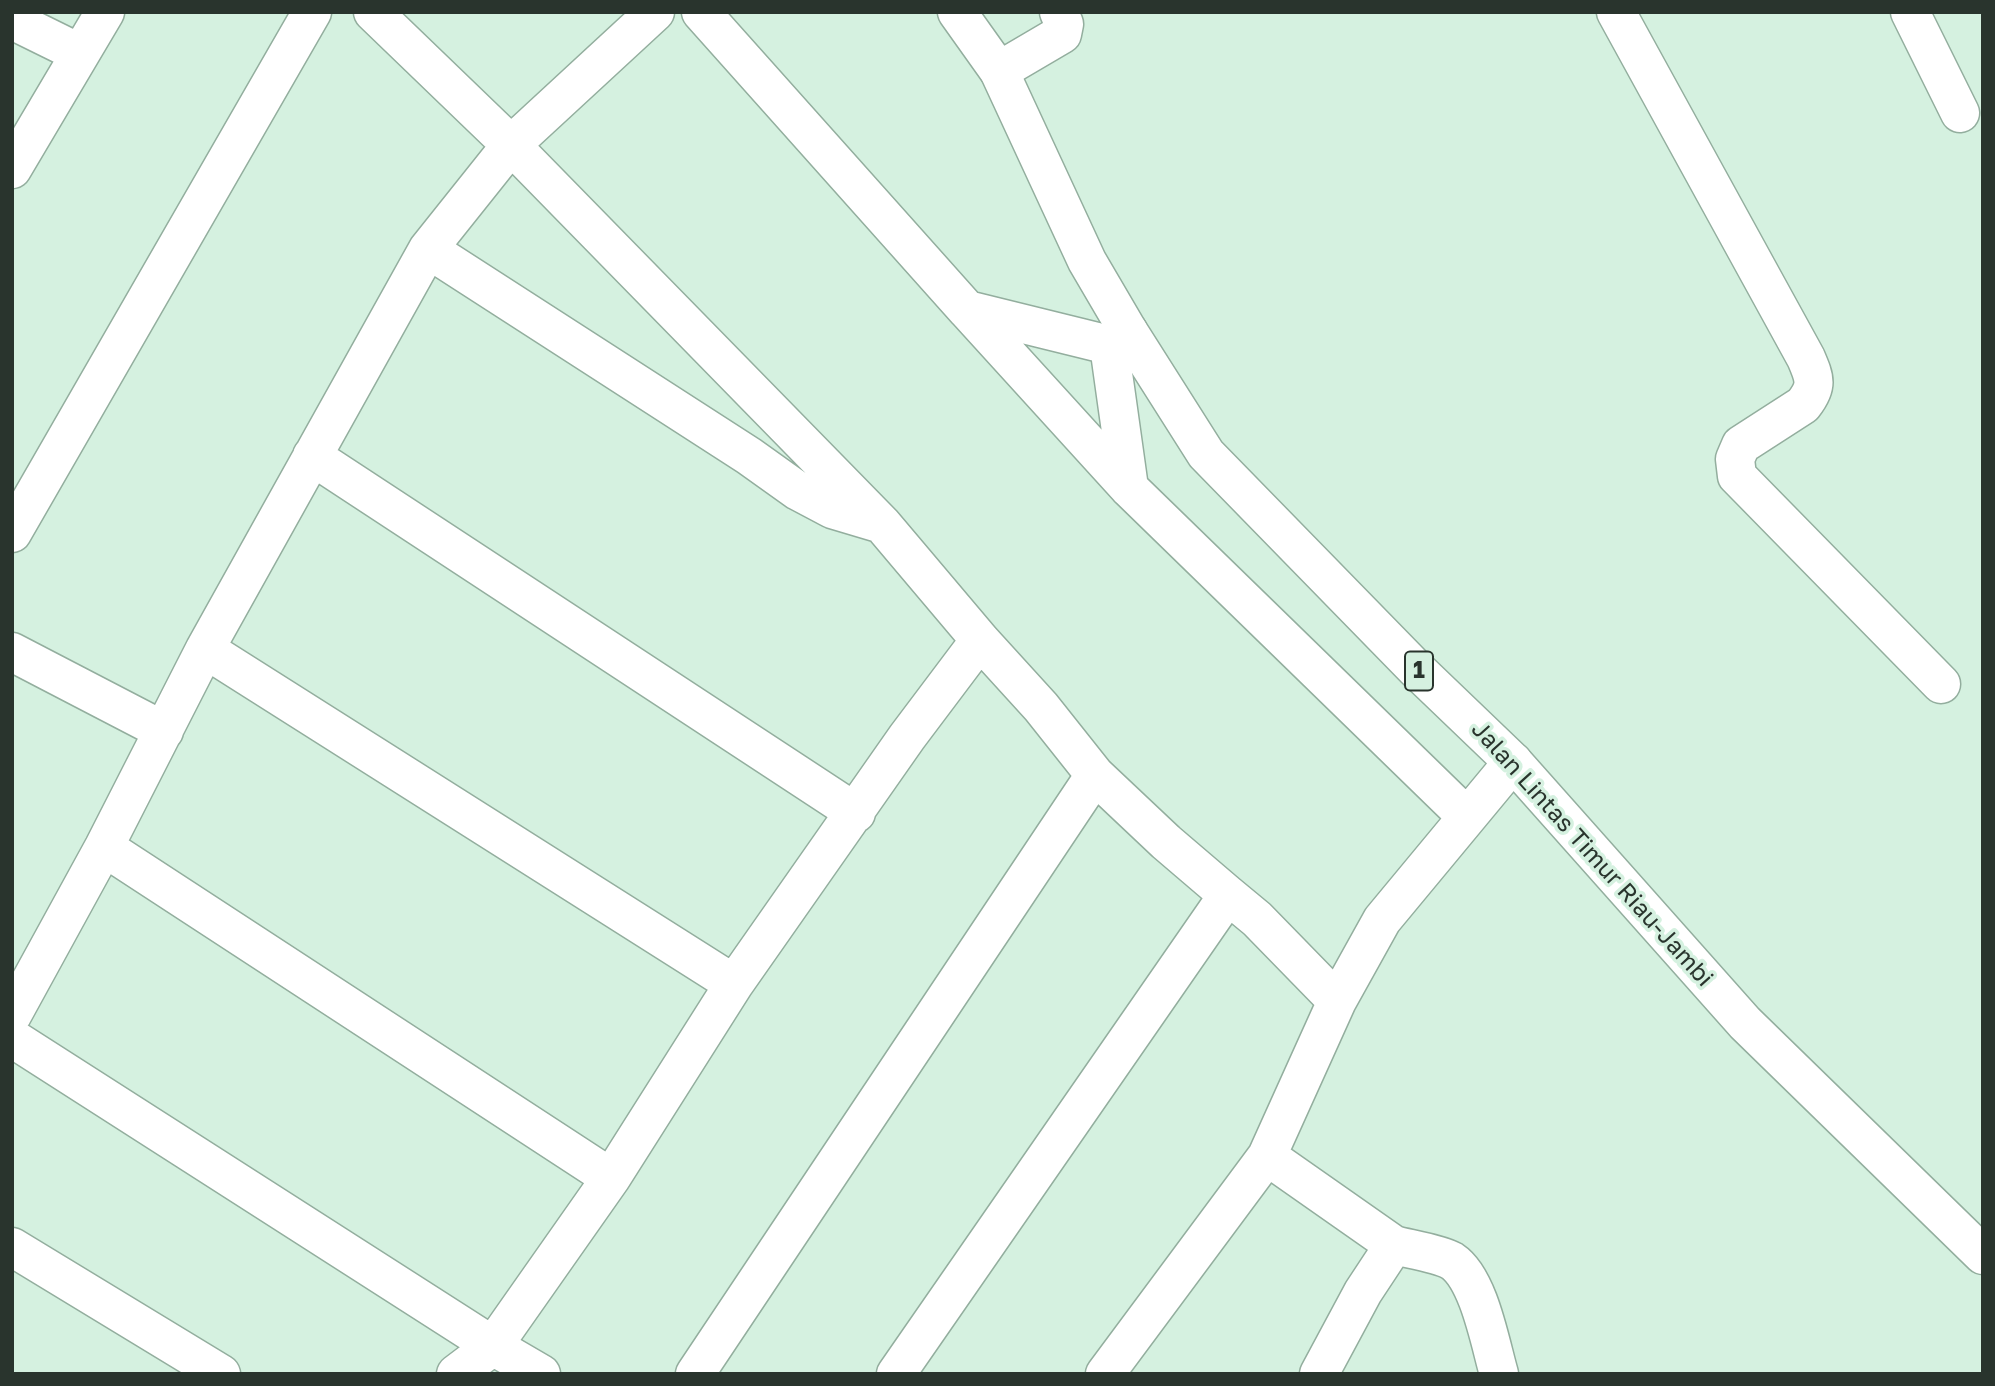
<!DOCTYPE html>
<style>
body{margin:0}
#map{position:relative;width:1995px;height:1386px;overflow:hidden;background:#d5f1e0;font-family:"Golos Text",sans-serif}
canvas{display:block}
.frame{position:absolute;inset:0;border:14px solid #29342d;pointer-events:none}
</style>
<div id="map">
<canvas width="1995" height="1386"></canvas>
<div class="frame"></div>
</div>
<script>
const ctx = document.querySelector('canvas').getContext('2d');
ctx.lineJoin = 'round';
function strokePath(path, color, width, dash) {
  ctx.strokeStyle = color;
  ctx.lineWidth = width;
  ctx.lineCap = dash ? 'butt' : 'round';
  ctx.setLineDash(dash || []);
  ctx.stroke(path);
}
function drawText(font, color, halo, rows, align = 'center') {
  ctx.font = font + ' "Golos Text",sans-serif';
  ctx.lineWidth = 7;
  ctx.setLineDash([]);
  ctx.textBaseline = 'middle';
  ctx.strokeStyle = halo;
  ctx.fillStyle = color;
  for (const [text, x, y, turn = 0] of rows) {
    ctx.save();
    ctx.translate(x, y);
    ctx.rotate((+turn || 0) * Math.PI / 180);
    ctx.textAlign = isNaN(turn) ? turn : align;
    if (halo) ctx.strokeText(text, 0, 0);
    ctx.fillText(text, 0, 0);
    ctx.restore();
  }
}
const minor = new Path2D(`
 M373,12L511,145L882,524L980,640
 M701,12L967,310L1109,345L1128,331
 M1616,12L1806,358C1815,379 1818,386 1803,405L1741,445L1735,459L1737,476L1941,684
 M1910,12L1960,113
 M12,20L79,53
 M999,71L1062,34L1064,24L1059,12
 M12,169L105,12
 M428,249L749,456L798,491L832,509L879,523
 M967,310L1129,488L1467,817
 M1109,345L1129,488
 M312,456L856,813
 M12,533L312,12
 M205,649L734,984
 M12,652L164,731
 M104,847L611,1178
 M12,1015L104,847L205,649L428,249L511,145L655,12
 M12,1038L493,1346L541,1374
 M1267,1156L1394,1245L1363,1292L1319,1374
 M1394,1245C1409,1249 1440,1254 1452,1261C1479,1279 1490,1343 1499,1374
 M12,1247L221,1374
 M456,1374L493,1346L611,1178L734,984L907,737L980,640L1041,707L1095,775
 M695,1374L1095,775L1166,842L1228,895
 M896,1374L1228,895L1257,919L1337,1001
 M1105,1374L1267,1156L1337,1001L1382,920L1513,762`);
const highway = new Path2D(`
 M957,12L999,71L1087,261L1128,331L1206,454L1415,668L1513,762L1745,1023L1983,1255`);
strokePath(minor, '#93ae9e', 41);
strokePath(highway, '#93ae9e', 41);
strokePath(minor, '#fff', 38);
strokePath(highway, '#fff', 38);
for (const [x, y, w] of [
 [1419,671,28]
]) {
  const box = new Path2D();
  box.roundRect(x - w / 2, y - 19.5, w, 39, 5);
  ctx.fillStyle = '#d5f1e0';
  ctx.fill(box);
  strokePath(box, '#29342d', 2);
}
drawText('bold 23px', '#29342d', null, [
 ["1",1419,671]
]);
drawText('24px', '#29342d', '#d5f1e0', [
 ["Jalan Lintas Timur Riau-Jambi",1592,854,48]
]);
</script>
